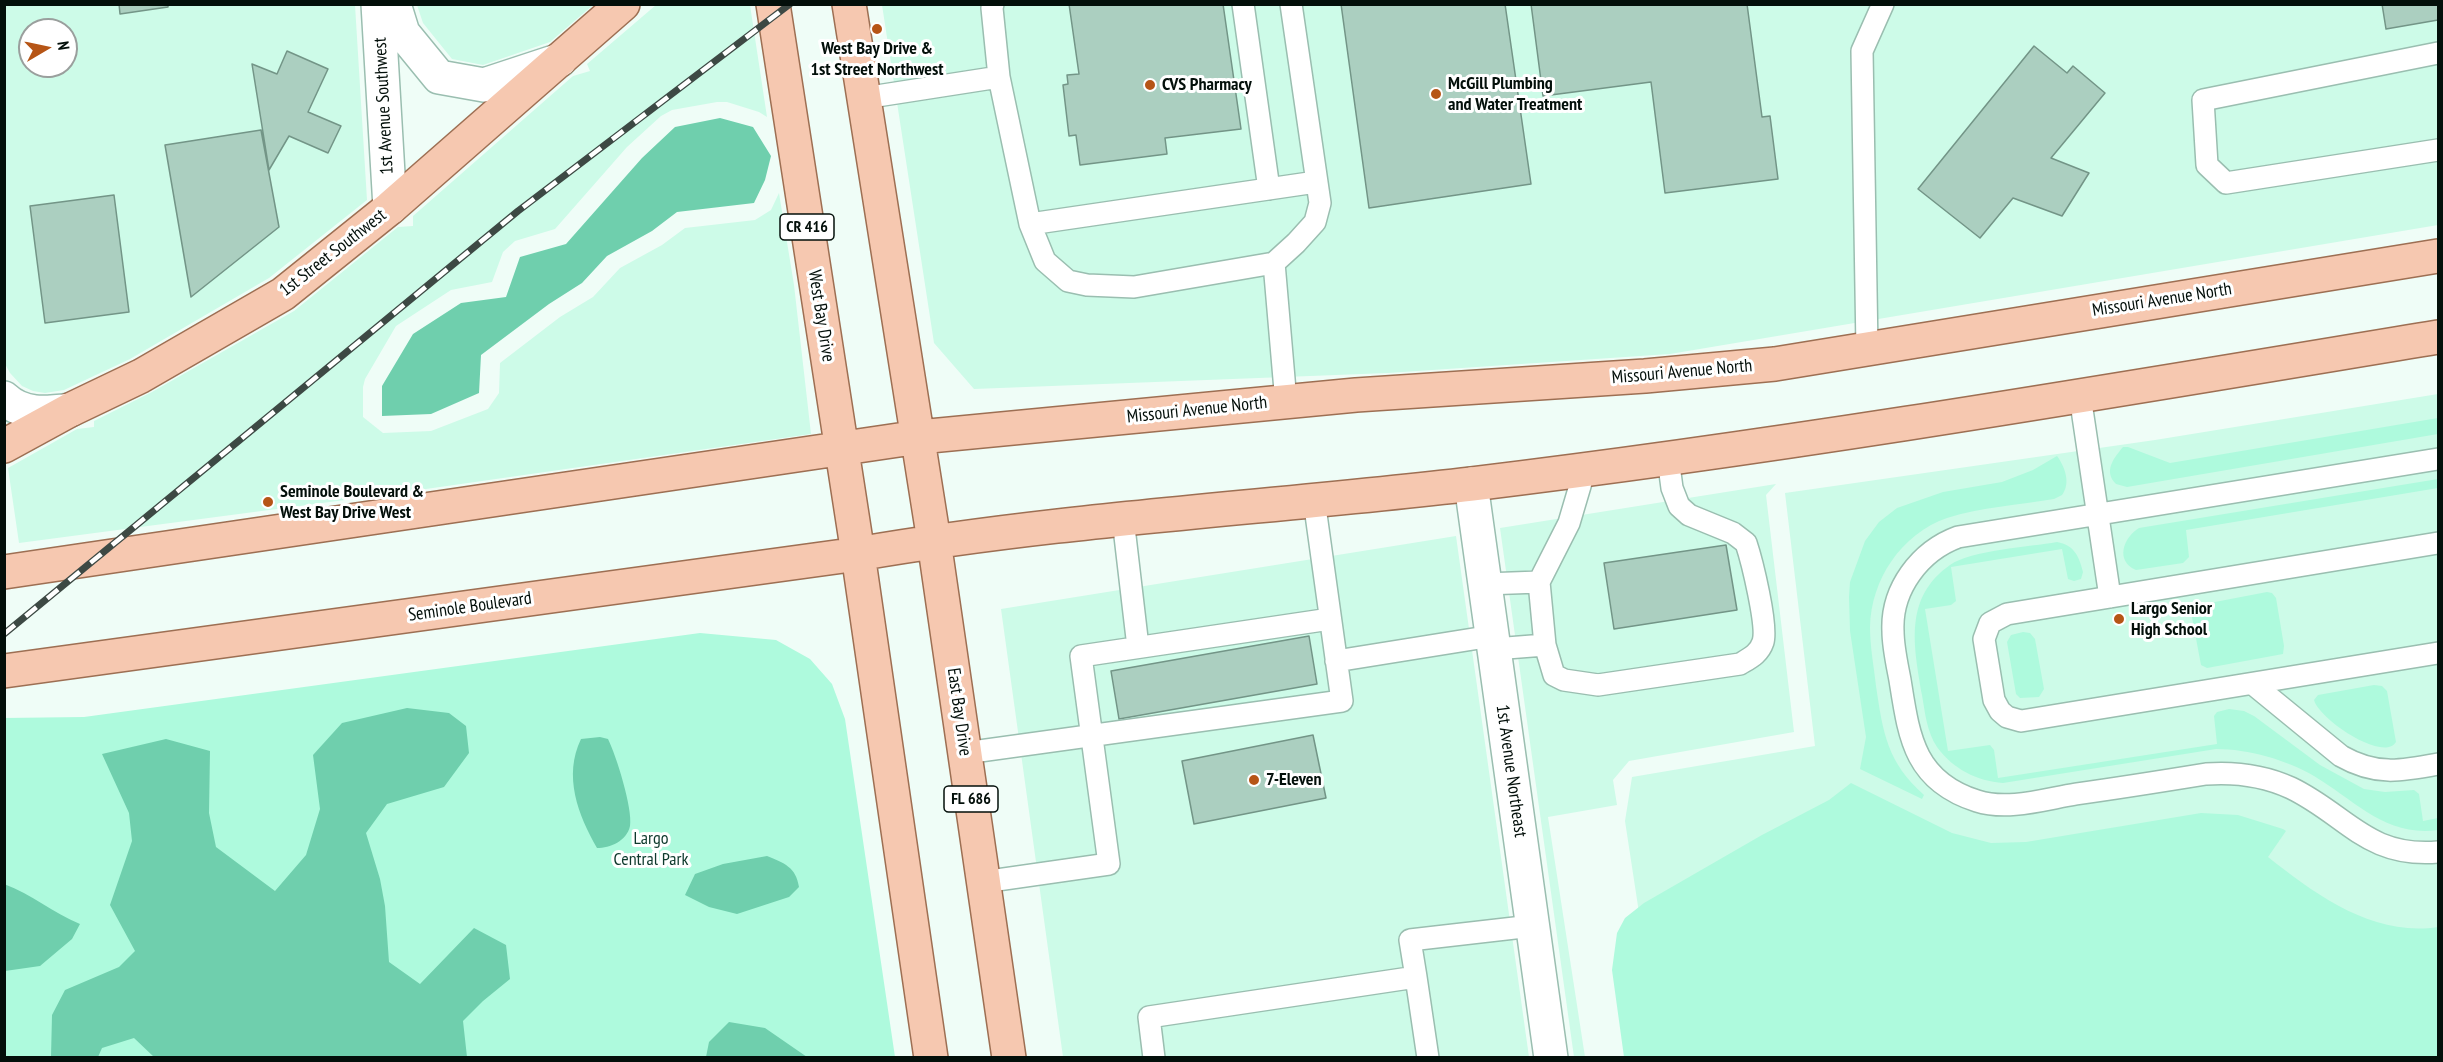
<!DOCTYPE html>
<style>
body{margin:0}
#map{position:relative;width:2443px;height:1062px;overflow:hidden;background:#effdf7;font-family:"PT Sans Narrow",sans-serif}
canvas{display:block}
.frame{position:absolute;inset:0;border:6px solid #030f0a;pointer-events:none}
.north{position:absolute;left:18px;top:18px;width:60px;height:60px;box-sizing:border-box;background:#fff;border:2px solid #9a9f9d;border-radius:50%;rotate:81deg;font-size:16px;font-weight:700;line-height:24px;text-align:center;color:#030f0a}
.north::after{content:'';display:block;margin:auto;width:21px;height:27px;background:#b65516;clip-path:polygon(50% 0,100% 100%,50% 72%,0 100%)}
</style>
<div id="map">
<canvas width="2443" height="1062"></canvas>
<div class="frame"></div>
<div class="north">N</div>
</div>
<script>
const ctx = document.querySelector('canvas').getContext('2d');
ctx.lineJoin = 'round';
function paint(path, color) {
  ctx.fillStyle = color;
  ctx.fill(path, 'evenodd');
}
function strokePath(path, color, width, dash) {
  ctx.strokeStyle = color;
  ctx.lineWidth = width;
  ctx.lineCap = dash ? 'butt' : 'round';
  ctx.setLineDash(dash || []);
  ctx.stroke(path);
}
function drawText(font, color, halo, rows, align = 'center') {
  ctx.font = font + ' "PT Sans Narrow",sans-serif';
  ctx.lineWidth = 6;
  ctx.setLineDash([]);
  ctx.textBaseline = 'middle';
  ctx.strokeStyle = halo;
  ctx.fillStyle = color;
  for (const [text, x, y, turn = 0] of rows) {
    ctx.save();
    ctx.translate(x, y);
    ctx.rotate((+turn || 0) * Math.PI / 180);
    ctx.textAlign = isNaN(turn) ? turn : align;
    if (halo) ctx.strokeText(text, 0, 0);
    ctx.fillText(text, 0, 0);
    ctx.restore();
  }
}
paint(new Path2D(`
 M4,5H355L367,200L269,278L130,359L64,390L45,393L33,391L22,386L10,373L4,362ZM30,30H66V66H30Z
 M417,5V4L593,5L550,42L483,65L452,59L423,23Z
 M656,5H750L767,117L759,112L727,102H717L672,110L661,116L627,147L555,229L515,241L503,252L492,282L451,290L396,326L365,379L363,387V417L383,433L431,431L488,409L499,393L500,363L560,317L593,297L620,268L662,245L685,228L755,220L771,210L779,193L794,285L811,434L398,493L19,543L8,468L77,429L94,427V421L152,392L294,311L398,227L413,226V216L573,76L590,71L587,64Z
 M882,5H2438V225L1670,354L1388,373L974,389L934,343Z
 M2438,394V1057H1661L1625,821L1632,777L1815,746L1785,493L2155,440Z
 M1776,484L1766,495L1794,732L1629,761L1613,780L1617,805L1548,817L1585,1057H1574L1500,528Z
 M1456,536L1529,1057H1063L1001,609Z`), '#cdfbe8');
paint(new Path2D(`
 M2438,418V434L2127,487L2116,484C2103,471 2114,458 2123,447H2128L2170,463Z
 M2057,456C2065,467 2071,483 2062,495L2054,499C2019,505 1981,507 1947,518C1901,534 1871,580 1870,627C1870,647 1874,667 1876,686C1883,733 1887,762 1924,795L1922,799L1860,769L1866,737L1850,631L1849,597L1850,582L1865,541L1879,522L1897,508L1943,492L2002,482L2033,470Z
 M2438,479V488L2186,530L2189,557L2183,563L2136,570C2115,561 2123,538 2139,528Z
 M2057,542C2074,545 2079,556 2083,572L2081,579L2074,581L2068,579L2062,549L1951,567L1956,601L1951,605L1925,609L1948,751L1990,745L1994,750L1998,778L2217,744L2214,716L2217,712L2229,709L2244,711L2254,716L2320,765L2364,789L2385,792L2414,790L2419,794L2423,821L2438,818V830C2385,837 2356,801 2314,776C2287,760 2248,749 2216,749L2003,783C1977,781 1953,769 1937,747C1927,732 1925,713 1922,695C1914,647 1903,598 1950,565C1971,550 2030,547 2057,542Z
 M2267,592L2272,593L2276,598L2284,646L2283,654L2207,668L2201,665L2191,612L2194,606Z
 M2023,632L2030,633L2035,639L2044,689L2039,697L2020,698L2016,694L2007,642L2011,635Z
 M700,633L776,640L810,659L832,684L845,719L895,1057H5L4,718L84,717Z
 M2374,685L2382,686L2387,691L2396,742C2383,763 2318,718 2314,700L2318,695Z
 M1851,783L1952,833L1991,843L2026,842L2201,813L2238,815L2283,829L2286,831L2268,857C2316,895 2373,937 2438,927V1057H1624L1612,970L1617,933L1625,918L1644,903L1762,835L1829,800Z`), '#aefadd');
paint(new Path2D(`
 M720,118L753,127L771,156L765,180L754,203L677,212L652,231L607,256L582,283L549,304L481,355L479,393L431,414L382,416V386L413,334L461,303L506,297L520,257L566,244L642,158L675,127Z
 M407,708L449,713L466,726L469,753L444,787L387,804L366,833L380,879L385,906L389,962L420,984L474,928L506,945L510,979L483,1001L463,1021L467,1057H154L134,1038L102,1048L98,1057H51L52,1015L65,990L119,967L135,951L110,905L132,841L129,813L102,754L166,739L210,751L209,813L216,847L275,891L306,855L320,809L313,755L342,723Z
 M600,737L608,739C616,755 633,809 630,826C627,841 610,848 597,848C578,815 563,776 581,739Z
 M767,856C784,863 796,867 799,887L789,897L737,914L709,907L685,895L695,874L723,864Z
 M4,884C32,894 53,913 80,924L72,939L40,966L5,971Z
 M729,1022L765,1028L807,1057H706L709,1042Z`), '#6fcfad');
const building = new Path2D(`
 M119,4H168V7L120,14Z
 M1069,4H1223L1241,129L1165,138L1167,154L1080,165L1076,135L1069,136L1063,85L1068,84L1067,75L1079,74Z
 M1341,4H1505L1531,184L1369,208Z
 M1531,4H1747L1762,117L1770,116L1778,179L1665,193L1651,82L1543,96Z
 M2382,4H2438V20L2386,29Z
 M2034,46L2067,73L2073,66L2105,93L2051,158L2089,173L2062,216L2013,198L1980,238L1918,189Z
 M287,51L328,69L308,112L341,126L328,153L289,136L269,170L252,64L277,74Z
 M261,130L279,227L191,297L165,145Z
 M114,195L129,312L45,323L30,206Z
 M1726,545L1737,610L1614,629L1604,563Z
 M1309,636L1317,684L1119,719L1111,671Z
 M1313,735L1326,798L1194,824L1182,761Z`);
paint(building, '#abcfc0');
strokePath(building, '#739587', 1.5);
const lane = new Path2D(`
 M1243,4L1269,189
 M2438,53L2203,100L2207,165L2226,183L2438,150
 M999,77L1030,224L1045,261L1068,281L1087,285L1134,287L1274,263
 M864,98L999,77L992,8L993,4
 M1030,224L1316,182
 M1867,349L1862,51L1883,4
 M2080,396L2110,597
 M1286,402L1274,263L1296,243L1315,222L1320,203L1291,4
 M2438,459L1958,537C1920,551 1891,589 1893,631C1893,647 1897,664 1900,680C1909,737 1914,781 1977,801C2008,811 2045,799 2076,794C2119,788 2163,781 2206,774C2234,772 2265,776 2291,788C2347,815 2367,858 2438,852
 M1585,469L1569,523L1539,582L1545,645L1554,675L1564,680L1598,685L1740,664C1750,658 1759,654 1763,642C1768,626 1752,561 1746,543L1733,533L1689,515L1679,506L1672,488L1668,458
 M1123,519L1138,647
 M2438,543L2007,614L1990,623L1984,639L1994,700L2000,711L2007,717L2021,721L2438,653
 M1485,584L1539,582
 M1494,649L1545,645
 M1336,661L1492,636
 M2253,684L2341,756C2376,776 2401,771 2438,764
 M965,753L1342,701L1314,500
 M983,882L1109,864L1081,656L1330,619
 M1416,977L1428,1058
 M1154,1058L1149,1017L1416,977L1410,940L1532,926`);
const street = new Path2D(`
 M378,4L390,208
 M394,4L403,33L439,77L484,85L560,60
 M4,398C23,416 46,413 70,410
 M1471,484L1551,1058`);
const primary = new Path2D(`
 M773,4L858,554L931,1058
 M849,4L934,541L1009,1058
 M4,446L70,410L141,376L283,294L390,208L623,4
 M4,572L919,437L1356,395L1645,376L1775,364L2438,256
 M4,671L858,554C1061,519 1267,508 1472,484C1795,445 2117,390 2438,337`);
strokePath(lane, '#9abeb0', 24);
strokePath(street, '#9abeb0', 36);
strokePath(primary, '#9d6f53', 36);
strokePath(lane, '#fff', 21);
strokePath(street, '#fff', 33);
strokePath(primary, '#f6c8b0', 33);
const rail = new Path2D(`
 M4,634L518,211L790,4`);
strokePath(rail, '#3d4944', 7);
strokePath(rail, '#fff', 4.5, [14]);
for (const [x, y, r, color] of [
 [877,29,6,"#b65516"],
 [1150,85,6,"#b65516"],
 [1436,94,6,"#b65516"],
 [268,502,6,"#b65516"],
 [2119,619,6,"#b65516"],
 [1254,780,6,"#b65516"]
]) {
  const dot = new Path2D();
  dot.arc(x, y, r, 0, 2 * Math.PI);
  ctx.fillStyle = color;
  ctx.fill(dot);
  strokePath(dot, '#fff', 2);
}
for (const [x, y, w] of [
 [807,227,54],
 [971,799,54]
]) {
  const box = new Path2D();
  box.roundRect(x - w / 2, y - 13, w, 26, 4.5);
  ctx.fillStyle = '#fff';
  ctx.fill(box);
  strokePath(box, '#030f0a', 1.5);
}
drawText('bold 16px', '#030f0a', null, [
 ["CR 416",807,227],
 ["FL 686",971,799]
]);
drawText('bold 18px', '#030f0a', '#fff', [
 ["West Bay Drive &",877,49,"center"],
 ["1st Street Northwest",877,70,"center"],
 ["McGill Plumbing",1448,84],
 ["and Water Treatment",1448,105],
 ["CVS Pharmacy",1162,85],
 ["Seminole Boulevard &",280,492],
 ["West Bay Drive West",280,513],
 ["Largo Senior",2131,609],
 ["High School",2131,630],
 ["7-Eleven",1266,780]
], 'left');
drawText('18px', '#030f0a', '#fff', [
 ["1st Avenue Southwest",384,106,-93],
 ["1st Street Southwest",333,253,-38],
 ["Missouri Avenue North",2162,300,-9],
 ["West Bay Drive",821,316,81],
 ["Missouri Avenue North",1682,372,-5],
 ["Missouri Avenue North",1197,410,-6],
 ["Seminole Boulevard",470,607,-8],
 ["East Bay Drive",959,712,82],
 ["1st Avenue Northeast",1511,771,82]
]);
drawText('18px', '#0d392c', '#fff', [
 ["Largo",651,839],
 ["Central Park",651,860]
]);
</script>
